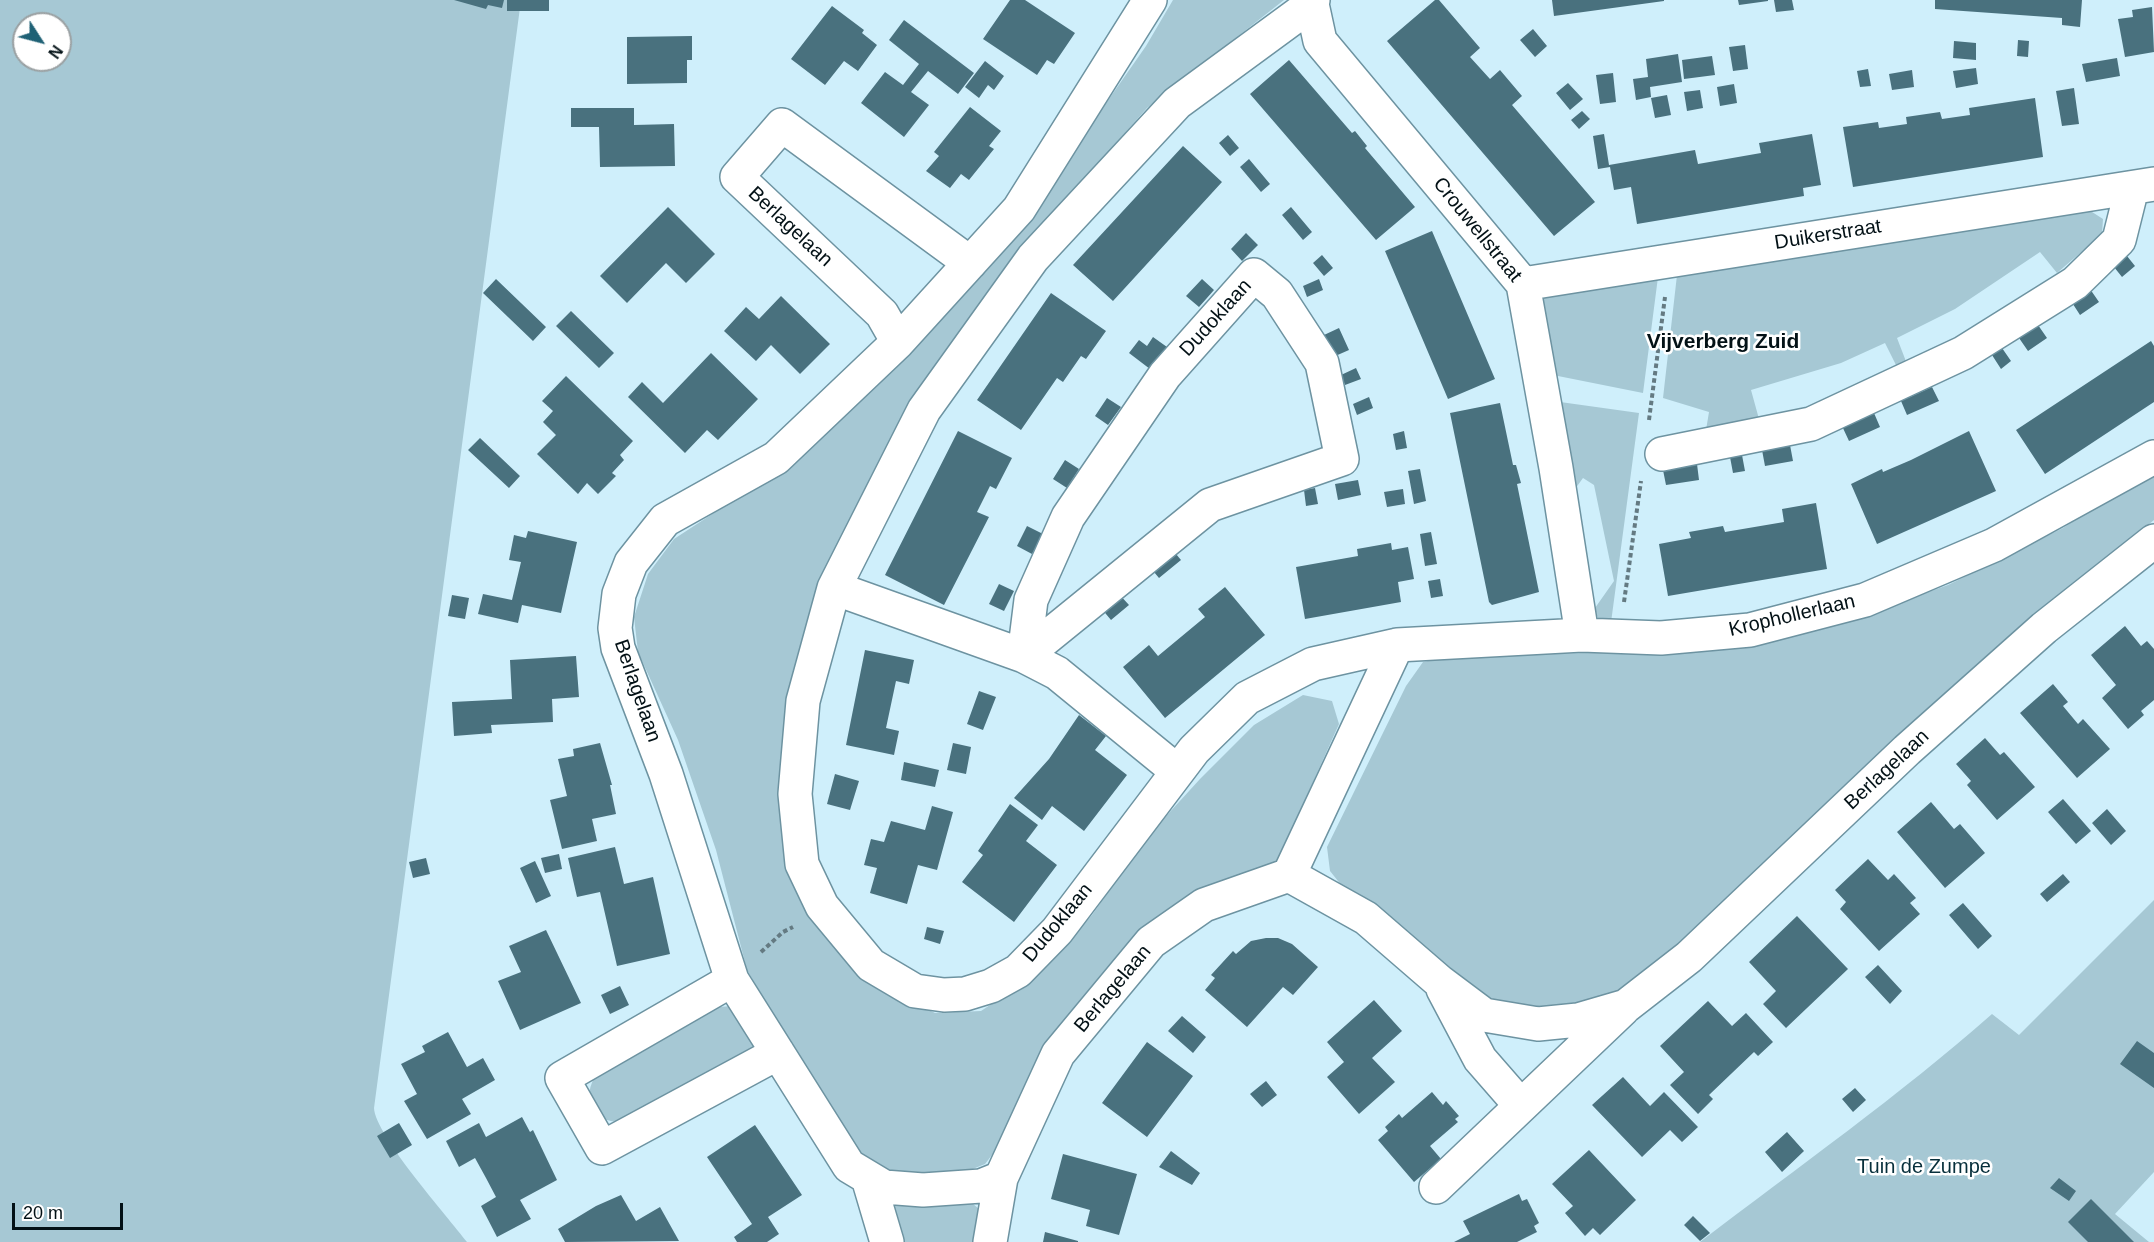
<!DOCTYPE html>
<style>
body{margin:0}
#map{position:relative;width:2154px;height:1242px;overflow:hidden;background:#cfeffb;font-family:Arial,sans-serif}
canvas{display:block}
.north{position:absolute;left:12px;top:12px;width:60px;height:60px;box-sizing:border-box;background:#fff;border:2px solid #9aa0a2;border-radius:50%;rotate:126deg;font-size:16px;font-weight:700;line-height:24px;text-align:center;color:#031116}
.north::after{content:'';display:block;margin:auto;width:21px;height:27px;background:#1f6175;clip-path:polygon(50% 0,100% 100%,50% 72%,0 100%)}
.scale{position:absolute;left:12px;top:1203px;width:111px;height:27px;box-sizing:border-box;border:3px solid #031116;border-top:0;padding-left:8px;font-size:18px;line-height:21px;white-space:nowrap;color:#031116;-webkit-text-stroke:4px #fff;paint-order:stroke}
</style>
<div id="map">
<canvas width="2154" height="1242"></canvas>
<div class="north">N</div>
<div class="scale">20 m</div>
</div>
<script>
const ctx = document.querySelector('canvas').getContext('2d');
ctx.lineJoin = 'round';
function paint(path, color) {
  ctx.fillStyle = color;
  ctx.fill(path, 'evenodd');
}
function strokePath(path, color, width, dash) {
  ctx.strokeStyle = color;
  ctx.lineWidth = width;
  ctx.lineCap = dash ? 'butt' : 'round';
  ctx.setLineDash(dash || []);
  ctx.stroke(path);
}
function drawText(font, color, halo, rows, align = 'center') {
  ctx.font = font + ' Arial,sans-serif';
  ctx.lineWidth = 5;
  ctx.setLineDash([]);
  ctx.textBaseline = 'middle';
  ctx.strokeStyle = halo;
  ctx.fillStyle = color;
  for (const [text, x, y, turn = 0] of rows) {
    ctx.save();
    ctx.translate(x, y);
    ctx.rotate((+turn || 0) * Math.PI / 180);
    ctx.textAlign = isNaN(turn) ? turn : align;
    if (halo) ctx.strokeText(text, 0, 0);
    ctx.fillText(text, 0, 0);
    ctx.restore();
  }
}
paint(new Path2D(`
 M0,0H521L374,1108C375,1135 448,1217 467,1242H0ZM24,24H60V60H24Z
 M1173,0H1284L1147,108L1078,186L825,586L788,852L882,987L935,1013L981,1011L1044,969L1092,915L1147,837L1200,779L1254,725L1303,695L1332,701L1339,724L1279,858L1269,869L1181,909L985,1164L958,1175L922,1177L885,1171L855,1148L818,1091L747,970L716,850L678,740L638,652L634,617L648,574L674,539L775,473L1060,169L1146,46Z
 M2089,210L2103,219L2102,234L2057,273L2040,252L1955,309L1897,338L1907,364L1898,369L1885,343L1841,363L1751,390L1759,419L1706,430L1709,412L1663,398L1677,275Z
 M1658,277L1643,393L1548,374L1537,298Z
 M1553,401L1639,413L1610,630L1598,619L1595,608L1614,581L1594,485L1583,478L1575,489Z
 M2154,468V520L2094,569L1631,987L1589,1008L1538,1013L1483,999L1346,891L1330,871L1327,847L1406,686L1423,662L1457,655L1652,652L1744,648L1831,627L1948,585L2063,528Z
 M2154,900V1172L2115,1214L2149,1242H1700C1798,1167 1899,1096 1992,1014L2019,1035Z
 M732,1006L754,1046L748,1055L623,1122C592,1123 580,1099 597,1073L719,1007Z
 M898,1200L971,1202L980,1210L979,1242H894L888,1205Z`), '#a6c8d4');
paint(new Path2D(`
 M454,0H504L502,8L488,5L486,9Z
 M507,0H549V11H507Z
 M1010,0H1025L1075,33L1054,64L1047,60L1037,75L983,39Z
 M1435,0H1439L1480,48L1470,57L1490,79L1500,70L1522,96L1512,105L1595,202L1554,236L1387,41Z
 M1552,0H1664V1L1554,16Z
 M1738,0H1768V1L1739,5Z
 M1774,0H1792L1794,10L1776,12Z
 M1935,0H2082L2080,27L2062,25V18L1935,9Z
 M832,6L864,30L862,33L877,45L858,71L844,61L825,85L791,59Z
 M2152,7L2154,52L2125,57L2118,19L2133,17L2132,10Z
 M904,20L974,73L958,94L928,71L911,92L929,105L904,137L861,103L885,72L903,85L919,64L889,40Z
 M1533,29L1547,46L1535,57L1520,40Z
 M692,36V60H687V83L627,84V37Z
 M2018,40L2029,41L2028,57L2017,56Z
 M1954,41L1976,43V60L1953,58Z
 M1745,45L1748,69L1733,71L1729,47Z
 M1678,54L1682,82L1650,87L1651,97L1636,100L1633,79L1648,77L1646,59Z
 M1712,56L1715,75L1684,79L1682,60Z
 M2117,58L2120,76L2086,82L2082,64Z
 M1289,60L1352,133L1355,131L1367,146L1365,148L1415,207L1376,240L1250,94Z
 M985,61L1004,76L994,90L988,85L979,98L965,87Z
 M1976,68L1978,84L1956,88L1953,71Z
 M1868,69L1871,86L1860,87L1857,71Z
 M1912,70L1914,87L1892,90L1889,74Z
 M1613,73L1616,102L1600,104L1596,75Z
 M1568,83L1583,99L1570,110L1556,93Z
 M1734,84L1737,103L1720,106L1717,87Z
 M2074,88L2079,124L2062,126L2056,91Z
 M1700,90L1703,108L1687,111L1684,92Z
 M1667,95L1671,115L1655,118L1651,98Z
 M2035,98L2043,157L1853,187L1843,127L1878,122L1879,128L1907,124L1906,117L1940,112L1942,119L1970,115L1969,108Z
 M970,107L1001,131L989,146L994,149L969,180L961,174L950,188L926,171L939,156L934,152Z
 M571,108H634V125L674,124L675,166L600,167L599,127H571Z
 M1582,111L1590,119L1579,129L1571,120Z
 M1604,134L1609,165L1695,150L1698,164L1761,153L1759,143L1812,134L1821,185L1803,188L1804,196L1637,224L1631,187L1614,190L1610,167L1598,169L1593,136Z
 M1228,135L1239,148L1230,156L1219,143Z
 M1183,146L1222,182L1113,301L1073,265Z
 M1249,159L1270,184L1261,192L1240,167Z
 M668,207L715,254L686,283L666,263L627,303L600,276Z
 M1291,207L1312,232L1303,240L1282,215Z
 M1432,231L1495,379L1448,399L1385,251Z
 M1246,233L1258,245L1242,261L1231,249Z
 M1322,255L1333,268L1324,276L1313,263Z
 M2127,256L2135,266L2122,277L2114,267Z
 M496,279L546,327L533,341L483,293Z
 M1202,279L1214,290L1199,307L1186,296Z
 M1319,279L1323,290L1307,297L1303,286Z
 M2090,289L2099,302L2080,315L2071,301Z
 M1051,293L1106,331L1086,359L1081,356L1063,382L1057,378L1021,430L977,400Z
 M781,296L830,344L800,374L771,345L756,361L724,331L746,307L759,319Z
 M571,311L614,353L599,368L556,326Z
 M2038,325L2047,338L2028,351L2019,338Z
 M1339,328L1349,350L1333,357L1324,335Z
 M1153,337L1167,347L1150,369L1129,353L1139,340L1147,346Z
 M2151,341L2154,346V402L2045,474L2016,430Z
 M2002,348L2011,361L2001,369L1992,355Z
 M711,353L758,399L718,440L707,430L685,453L628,397L642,382L663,403Z
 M1356,368L1361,379L1345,385L1341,375Z
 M566,376L633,441L620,455L624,460L612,473L616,476L598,494L587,483L578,494L537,454L556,435L543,422L553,411L542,401Z
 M1932,387L1939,401L1907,415L1901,401Z
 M1369,397L1373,408L1357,415L1353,404Z
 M1107,398L1121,407L1108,425L1095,416Z
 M1500,403L1513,465H1516L1521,483L1517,484L1539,592L1492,605L1489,602L1450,413Z
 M1874,413L1880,427L1849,441L1842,426Z
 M958,431L1012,458L996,489L990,486L977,512L989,517L944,605L885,575Z
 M1404,431L1407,448L1396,450L1393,434Z
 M1969,431L1996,491L1877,544L1851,484L1882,469L1883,472L1911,460Z
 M480,438L520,476L509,488L468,450Z
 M1790,445L1793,461L1765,466L1762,450Z
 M1742,455L1745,471L1733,473L1730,457Z
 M1065,460L1079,469L1067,488L1053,479Z
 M1697,464L1699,480L1666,485L1663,470Z
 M1420,469L1426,501L1414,504L1408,471Z
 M1358,480L1361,495L1338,500L1335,484Z
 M1315,488L1318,504L1306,506L1304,490Z
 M1403,489L1405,504L1387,507L1384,492Z
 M1816,503L1827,569L1668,596L1659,544L1691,538L1689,532L1723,526L1725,532L1784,522L1782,509Z
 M1027,526L1043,534L1032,554L1017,546Z
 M528,531L577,542L561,613L522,605L518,623L478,614L483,594L512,600L521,562L509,560L514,535L526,538Z
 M1431,532L1437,564L1425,566L1420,534Z
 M1391,543L1392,550L1408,547L1414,579L1398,582L1401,602L1305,619L1296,567L1358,556L1357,549Z
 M1171,548L1181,560L1159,578L1149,566Z
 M1440,579L1443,596L1431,598L1428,581Z
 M999,584L1014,591L1004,611L989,604Z
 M1225,587L1265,635L1165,718L1123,667L1149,645L1158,656L1205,617L1198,609Z
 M1118,593L1129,605L1111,620L1101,608Z
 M452,595L469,598L465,619L448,616Z
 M2125,626L2141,646L2147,641L2154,649V700L2141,711L2144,715L2128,729L2102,698L2116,685L2091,655Z
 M865,650L914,660L909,684L896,681L886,728L899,731L894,755L846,745Z
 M576,656L579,697L552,699L553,722L491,725L492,733L454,736L452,702L512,699L510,660Z
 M2053,684L2068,702L2063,706L2078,724L2083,719L2110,749L2077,778L2020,713Z
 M979,691L996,697L983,730L967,724Z
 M1079,715L1106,736L1095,750L1127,775L1084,831L1052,806L1042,820L1014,798L1049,759Z
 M1985,738L2000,755L2004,752L2035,787L1997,820L1967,785L1971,781L1956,764Z
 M600,743L612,785H610L616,814L592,819L597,841L562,849L550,800L567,796L558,759L574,756L573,749Z
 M953,743L971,747L966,774L947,770Z
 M904,762L939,770L935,787L901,780Z
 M835,774L859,781L850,810L827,804Z
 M2063,799L2091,831L2076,844L2048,812Z
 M1931,802L1954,829L1960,824L1985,853L1945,888L1897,832Z
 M1010,804L1038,825L1026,841L1057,865L1014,922L962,882L983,855L978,851Z
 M932,806L953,812L937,870L918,865L907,904L870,893L877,868L864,865L871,839L884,842L891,821L925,830Z
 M2107,809L2126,831L2111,845L2092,823Z
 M615,847L624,884L653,877L670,954L617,966L600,892L577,897L568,858Z
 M559,854L562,869L545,873L541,858Z
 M426,858L430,874L413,878L409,862Z
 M1868,859L1888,880L1894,874L1916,898L1910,903L1920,914L1879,951L1840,909L1846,902L1835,890Z
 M535,861L551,896L536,903L520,868Z
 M2063,874L2070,882L2047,902L2040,894Z
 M1963,903L1992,936L1978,949L1949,915Z
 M1797,916L1848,969L1786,1028L1763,1004L1776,991L1749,962Z
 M927,927L944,931L940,944L924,939Z
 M546,930L581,1003L520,1030L498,981L521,972L509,946Z
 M1266,938H1278L1292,944L1318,967L1293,995L1283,987L1247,1027L1205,990L1215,978L1211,975L1233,951L1236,954L1251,941Z
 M1878,965L1902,991L1890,1004L1865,977Z
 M620,986L629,1005L610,1014L601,995Z
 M1374,1000L1402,1031L1372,1058L1395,1082L1359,1114L1327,1077L1344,1062L1327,1042Z
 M1708,1001L1732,1026L1746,1013L1773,1042L1758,1056L1754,1052L1709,1095L1713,1099L1698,1114L1670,1085L1684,1072L1660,1046Z
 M1182,1016L1206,1037L1193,1053L1168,1031Z
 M448,1032L467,1067L483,1058L495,1080L462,1099L471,1114L427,1139L404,1101L417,1094L401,1064L425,1052L422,1046Z
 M2137,1041L2154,1053V1088L2120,1064Z
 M1147,1042L1193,1076L1147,1137L1102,1103Z
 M1623,1077L1650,1106L1664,1092L1698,1127L1682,1142L1670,1130L1642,1157L1592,1105Z
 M1266,1081L1277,1095L1262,1107L1250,1094Z
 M1855,1088L1866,1100L1853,1112L1842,1099Z
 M1432,1092L1443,1105L1446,1101L1459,1116L1455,1119L1458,1122L1430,1146L1441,1159L1414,1182L1378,1140L1388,1131L1385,1127L1399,1114L1402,1118Z
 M522,1117L530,1132L533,1130L557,1180L520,1200L531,1219L497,1237L481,1206L496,1197L486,1178L475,1158L459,1167L446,1141L479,1123L486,1137Z
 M399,1123L412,1145L390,1158L377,1136Z
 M755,1125L802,1195L768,1217L779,1234L767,1242H737L734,1237L752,1224L707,1157Z
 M1787,1132L1804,1151L1782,1172L1765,1152Z
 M1589,1150L1636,1200L1600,1235L1593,1228L1585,1236L1565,1213L1573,1206L1552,1184Z
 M1171,1151L1200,1173L1192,1185L1159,1167Z
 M1063,1154L1137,1174L1119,1235L1086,1226L1090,1210L1051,1199Z
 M2059,1178L2076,1191L2069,1201L2050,1188Z
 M1519,1194L1522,1201L1527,1199L1539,1223L1534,1226L1537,1232L1517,1242H1454L1470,1234L1463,1221Z
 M621,1195L636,1221L660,1207L679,1241L565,1242L558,1229L596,1206Z
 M2091,1199L2134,1242H2088L2068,1222Z
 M1693,1216L1710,1233L1700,1241L1684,1225Z
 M1045,1232L1078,1241V1242H1043Z`), '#49717e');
const street = new Path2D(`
 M1150,0L1019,209L898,342L776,458L665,520L631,563L619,594L615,628L618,648L666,774L732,980L849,1166L884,1187L923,1190L981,1186L1001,1178L1058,1054L1151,942L1204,905L1289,875L1366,918L1440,982L1484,1015L1538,1024L1578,1020L1626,1006L1689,957L1907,750L2044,628L2154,541
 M1312,4L1320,41L1523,284L1556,468L1582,635
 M1254,275L1277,294L1322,363L1342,459L1210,505L1024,656L1031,600L1068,517L1165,375Z
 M1523,284L2154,184
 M898,342L882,314L737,177L782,125L970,263
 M1662,454L1811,424L1963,353L2075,283L2119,240L2132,188
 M834,588L1024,656L1057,673L1177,771
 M1397,645L1582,635L1661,638L1750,630L1865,600L1994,545L2154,457
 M1289,875L1397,645L1313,664L1247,698L1194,750L1057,931L1018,971L991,986L965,994L944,995L915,991L871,965L822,906L802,864L795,794L803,701L834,588L924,410L1033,258L1177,103L1312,4L1313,0
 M732,980L562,1078L602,1148L778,1053
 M1443,989L1480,1059L1521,1106
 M868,1178L887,1242
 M1436,1187L1623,1009
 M990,1242L1001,1178`);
strokePath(street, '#6d93a1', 36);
strokePath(new Path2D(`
 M1649,420L1665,297
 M1624,602L1641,481
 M761,952L783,932L793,927`), '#647a82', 4, [4.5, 3]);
strokePath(street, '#fff', 33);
drawText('20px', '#031116', '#fff', [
 ["Berlagelaan",790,227,43],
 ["Crouwellstraat",1477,230,51],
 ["Duikerstraat",1828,235,-9],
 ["Dudoklaan",1216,318,-48],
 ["Krophollerlaan",1792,616,-13],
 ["Berlagelaan",637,691,71],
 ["Berlagelaan",1887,770,-43],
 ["Dudoklaan",1058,923,-50],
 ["Berlagelaan",1113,989,-50]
]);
drawText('20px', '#072f3b', '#fff', [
 ["Tuin de Zumpe",1924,1167]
]);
drawText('bold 21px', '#031116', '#fff', [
 ["Vijverberg Zuid",1723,342]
]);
</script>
